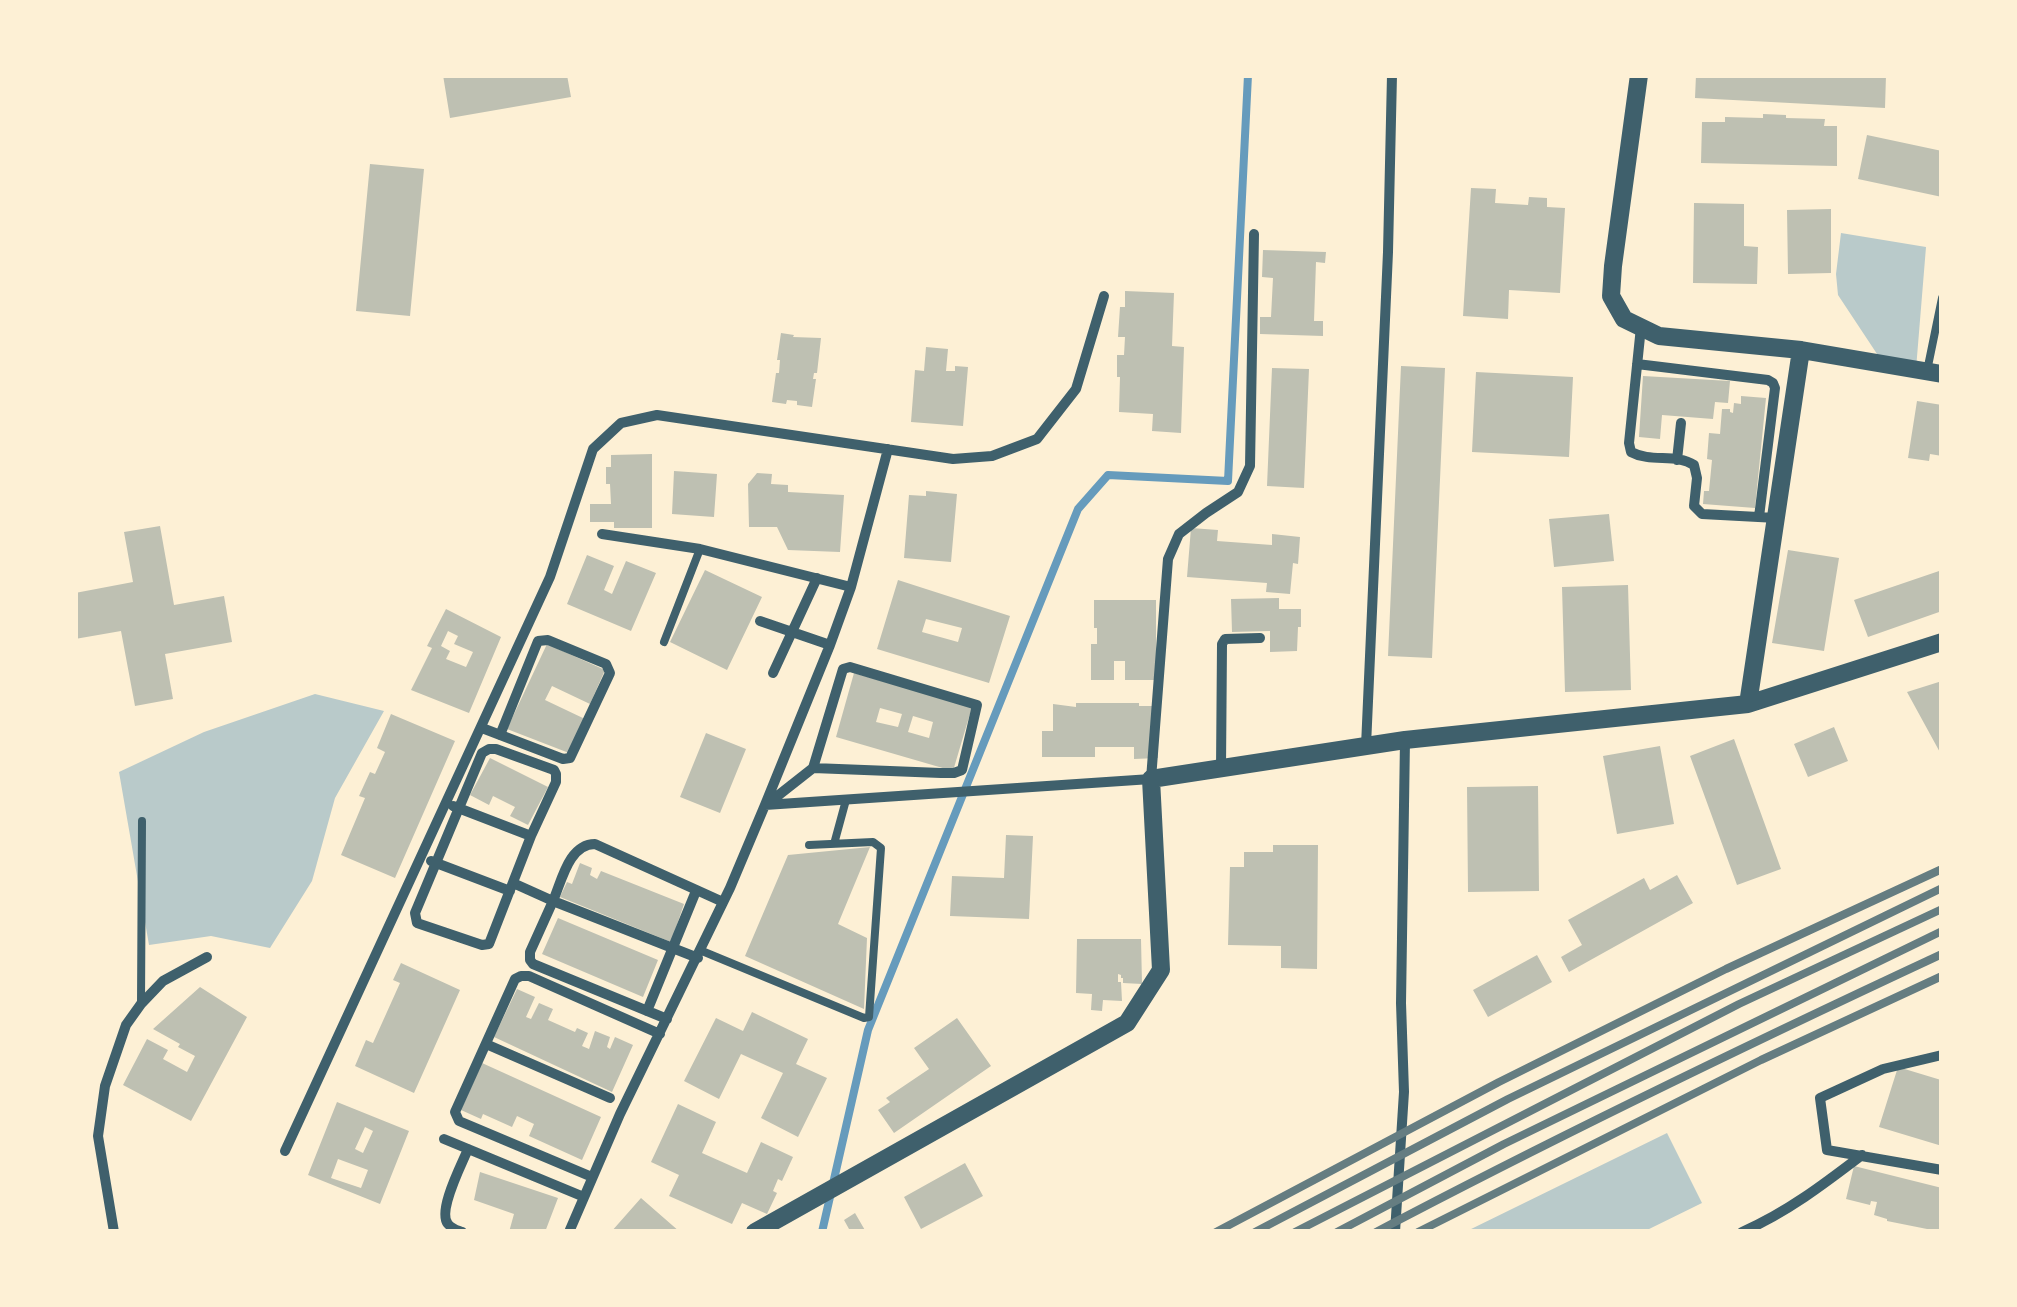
<!DOCTYPE html>
<style>
body{margin:0}
#map{position:relative;width:2017px;height:1307px;overflow:hidden;background:#fdf0d5;font-family:Overpass,sans-serif}
canvas{display:block}
.frame{position:absolute;inset:0;border:78px solid #fdf0d5;pointer-events:none}
</style>
<div id="map">
<canvas width="2017" height="1307"></canvas>
<div class="frame"></div>
</div>
<script>
const ctx = document.querySelector('canvas').getContext('2d');
ctx.lineJoin = 'round';
function paint(path, color) {
  ctx.fillStyle = color;
  ctx.fill(path, 'evenodd');
}
function strokePath(path, color, width, dash) {
  ctx.strokeStyle = color;
  ctx.lineWidth = width;
  ctx.lineCap = dash ? 'butt' : 'round';
  ctx.setLineDash(dash || []);
  ctx.stroke(path);
}
paint(new Path2D(`
 M1841,233L1926,247L1916,369L1883,363L1838,295L1836,274Z
 M315,694L384,711L335,798L312,881L270,948L211,936L149,945L119,772L204,732Z
 M1667,1133L1702,1203L1643,1232H1465Z`), '#b9caca');
strokePath(new Path2D(`
 M822,1232L868,1030L1078,509L1108,475L1228,481L1248,75`), '#669bbc', 8);
paint(new Path2D(`
 M443,75H567L571,97L450,118Z
 M1696,75H1886L1885,108L1695,98Z
 M1763,114L1786,115V118L1825,119L1824,126H1837V166L1701,163L1702,122H1725V117L1763,118Z
 M1867,135L1942,151V197L1858,179Z
 M370,164L424,169L410,316L356,311Z
 M1471,188L1496,189L1495,203L1528,205L1529,197L1547,198V207L1565,208L1560,293L1509,290L1508,319L1463,316Z
 M1694,203L1744,204V246L1758,247L1757,284L1693,283Z
 M1831,209V273L1788,274L1787,210Z
 M1263,250L1326,252L1325,263L1316,262L1314,321H1323V336L1260,334V317H1271L1273,278L1262,277Z
 M1125,291L1174,293L1172,346L1184,347L1181,433L1152,431L1153,414L1119,412L1120,377H1117V355H1124L1125,337H1118L1120,307H1125Z
 M781,333L794,335L793,337L821,338L817,373H814L813,379H816L812,407L797,405V401L787,400L786,404L772,402L776,373H779L780,360H777Z
 M926,347L948,349L946,371H955V366L968,367L963,426L911,422L915,370L924,371Z
 M1401,366L1445,368L1432,658L1388,656Z
 M1272,368L1309,369L1304,488L1267,486Z
 M1476,372L1573,377L1569,457L1472,452Z
 M1643,376L1730,381L1728,403L1715,402L1713,419L1662,415L1660,439L1639,437Z
 M1741,396L1766,398L1755,508L1703,504L1704,491H1709L1712,460L1707,459L1709,433L1720,434L1722,409H1730V412L1733,413L1734,403L1741,404Z
 M1917,401L1942,405V456L1930,454L1929,461L1908,458Z
 M652,454V528H614V522H590V504H611L610,484H606V467H611V455Z
 M674,471L717,474L714,517L672,514Z
 M757,473L772,474L771,484L788,485V492L844,495L840,552L788,550L777,527H749L748,484Z
 M926,491L957,494L951,562L904,558L909,495L926,496Z
 M1609,514L1614,561L1554,567L1549,519Z
 M160,526L174,605L224,596L232,642L165,654L173,699L135,706L121,631L75,639V593L133,582L124,532Z
 M1191,528L1218,530L1217,541L1272,545V534L1300,537L1298,564L1293,563L1290,594L1266,592L1267,583L1187,577Z
 M1788,550L1839,558L1824,651L1772,643Z
 M587,555L614,566L604,590L612,594L626,561L656,573L631,631L567,604Z
 M705,570L762,597L727,670L670,642Z
 M1942,570V611L1868,637L1854,600Z
 M898,580L1010,616L989,683L877,649ZM926,619L962,628L958,642L922,632Z
 M1628,585L1631,690L1565,692L1562,587Z
 M1279,598V609H1301V627H1298L1297,651L1270,652V631L1232,632L1231,599Z
 M1094,600H1156V680H1125V661H1114V680H1091V644H1097V628H1094Z
 M446,609L501,637L469,713L411,690L432,648L427,646ZM448,631L458,636L454,644L473,652L466,667L446,659L450,651L441,646Z
 M547,644L605,670L590,704L552,686L545,700L585,719L569,753L507,729Z
 M854,673L972,707L953,771L836,737ZM880,708L902,714L898,727L876,722ZM913,716L933,722L929,738L908,732Z
 M1942,681V756L1907,692Z
 M1076,703H1139V706H1158V758L1134,759V747H1095V757H1042V731H1053V704L1076,707Z
 M391,714L455,741L395,878L341,855L365,798L359,796L370,772L375,774L385,752L377,748Z
 M1834,727L1848,761L1808,777L1794,744Z
 M706,733L746,749L720,813L680,797Z
 M1734,739L1781,869L1737,885L1690,756Z
 M1660,746L1674,824L1617,834L1603,756Z
 M490,758L548,787L528,825L510,816L515,807L493,796L489,805L470,795Z
 M1538,786L1539,891L1468,892L1467,787Z
 M1006,835L1033,836L1029,919L950,916L952,876L1004,878Z
 M1273,845H1318L1317,969L1281,968V946L1228,945L1230,867H1244V852H1273Z
 M870,847L838,924L867,938L864,1009L745,956L788,855Z
 M580,863L592,868L590,875L597,879L601,871L684,904L671,942L560,897L567,882L572,884Z
 M1677,875L1693,903L1569,972L1561,957L1582,945L1568,920L1644,878L1650,890Z
 M558,918L658,960L643,997L542,954Z
 M1077,939H1141L1142,984L1123,983V978H1121V975L1118,974V982H1121L1122,1001L1103,1000L1102,1011L1091,1010L1092,994L1076,993Z
 M1537,955L1552,982L1488,1017L1473,990Z
 M401,963L460,990L414,1093L355,1066L366,1040L373,1043L400,983L393,980Z
 M200,987L247,1017L191,1121L123,1085L147,1039L168,1050L163,1059L187,1072L195,1056L178,1047L180,1044L153,1029Z
 M517,989L535,997L526,1017L531,1019L539,1003L553,1009L548,1020L575,1032L577,1028L588,1033L582,1046L589,1049L595,1031L610,1037L607,1047L610,1049L615,1037L633,1045L612,1092L494,1037Z
 M752,1012L808,1039L796,1064L827,1078L798,1137L761,1118L783,1073L741,1054L719,1099L684,1081L716,1018L743,1031Z
 M957,1018L991,1066L894,1133L878,1110L890,1102L886,1098L929,1069L914,1048Z
 M482,1063L601,1117L582,1160L529,1136L534,1124L517,1116L512,1127L483,1114L481,1119L461,1110Z
 M1898,1067L1941,1080L1942,1146L1879,1127Z
 M337,1102L409,1131L380,1204L308,1175ZM365,1127L373,1131L363,1153L355,1149ZM338,1159L368,1170L361,1188L331,1178Z
 M678,1104L716,1122L702,1153L747,1173L761,1142L793,1157L782,1181L778,1179L773,1191L777,1193L767,1214L742,1203L732,1224L669,1196L679,1175L651,1162Z
 M965,1163L983,1196L921,1229L904,1197Z
 M1854,1166L1942,1188V1232L1887,1221V1219L1874,1215L1877,1202L1871,1201L1870,1205L1846,1199Z
 M480,1172L558,1198L545,1232H509L514,1214L474,1200Z
 M641,1198L680,1232H611Z
 M855,1213L866,1232H843L849,1229L844,1220Z`), '#bec0b2');
strokePath(new Path2D(`
 M1927,371L1942,298
 M664,642L700,549
 M834,844L846,800
 M702,951L864,1018L869,1017L881,848L873,842L809,845
 M141,1004L142,821`), '#3f606c', 8);
strokePath(new Path2D(`
 M1641,327L1629,443L1631,452C1651,463 1676,453 1694,465L1697,478L1694,506L1702,514L1777,518
 M1637,364L1768,380L1773,383L1775,388L1759,517
 M1677,460L1681,423
 M602,534L700,549L851,587
 M760,621L830,645
 M773,673L817,578
 M482,728L563,759L570,758L610,673L606,664L548,640L538,641L500,735
 M1366,746L1388,252L1392,75
 M489,749H496L554,770L556,774V782L531,836L489,944L482,945L417,923L415,913L482,753Z
 M1221,768L1222,644L1225,639L1260,638
 M765,805L1151,779L1168,559L1179,534L1206,513L1238,492L1250,466L1254,234
 M766,805L813,768L843,669L850,667L977,705L962,770L954,773H941L813,768
 M453,806L531,836
 M431,861L510,891
 M513,883L553,901L530,952V960L533,964L667,1019
 M698,958L553,901C562,880 569,844 595,844L723,902
 M647,1011L696,891
 M486,1044L610,1098
 M1942,1055L1883,1069L1820,1098L1827,1150L1942,1170
 M444,1139L584,1197
 M285,1151L550,577L593,449L621,423L657,415L953,459L992,456L1037,439L1076,389L1104,296
 M592,1177L459,1121L455,1112L515,979L521,976H529L660,1034
 M114,1232L98,1136L105,1086L126,1025L141,1004L163,981L207,957
 M462,1232C457,1230 452,1229 448,1224C437,1211 462,1164 468,1149
 M569,1232L620,1114L730,888L765,805L830,645L851,587L888,449
 M1395,1232L1404,1092L1401,1003L1405,740
 M1742,1232C1786,1213 1824,1184 1862,1155`), '#3f606c', 10);
strokePath(new Path2D(`
 M1639,75L1613,266L1611,296L1624,319L1659,336L1801,350L1942,374
 M1748,704L1801,350
 M755,1232L1127,1023L1161,970L1151,779L1405,740L1748,704L1942,642`), '#3f606c', 18);
strokePath(new Path2D(`
 M1216,1232L1499,1082L1726,969L1942,869
 M1255,1232L1508,1099L1942,888
 M1295,1232L1739,1004L1942,909
 M1337,1232L1504,1144L1942,931
 M1376,1232C1562,1134 1751,1043 1942,954
 M1418,1232L1761,1060L1942,976`), '#657d81', 8);
</script>
